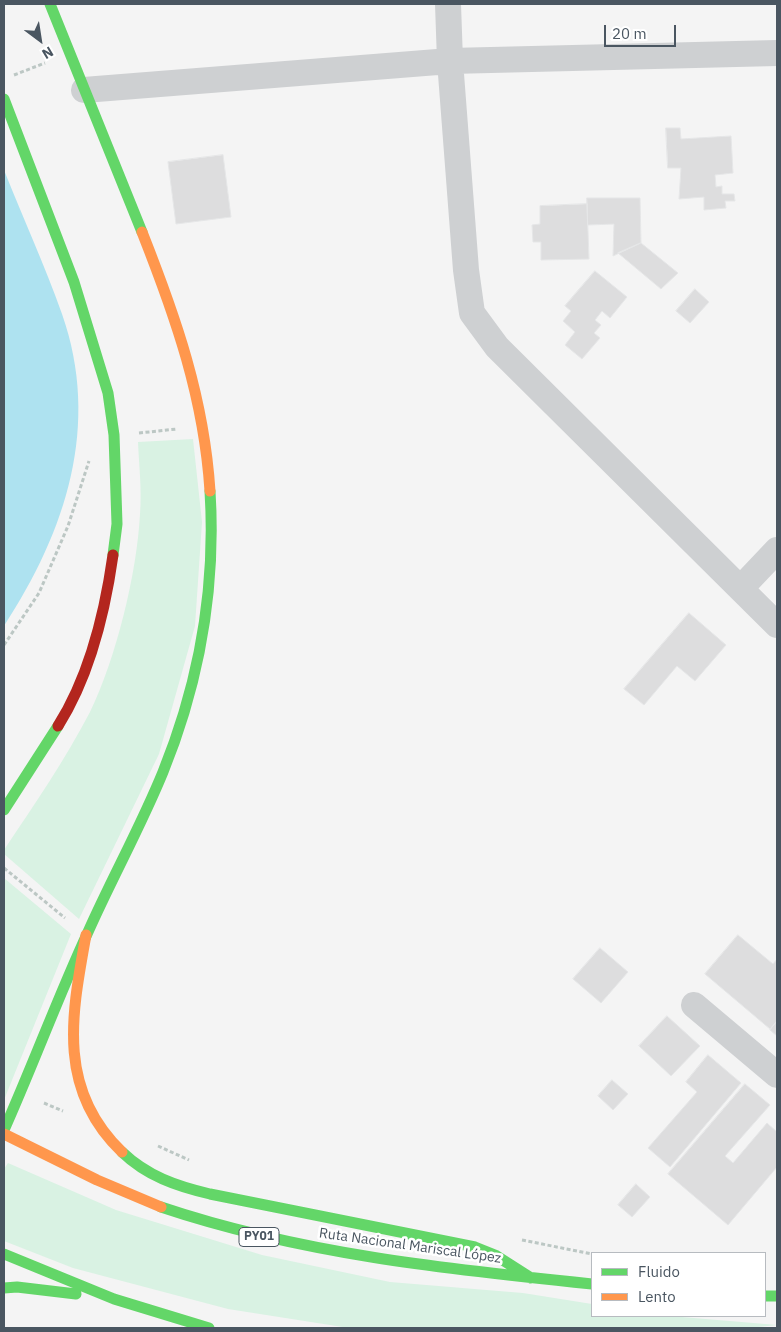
<!DOCTYPE html>
<meta charset="utf-8">
<style>
body{margin:0}
#map{position:relative;width:781px;height:1332px;overflow:hidden;background:#f4f4f4;font-family:"IBM Plex Sans",sans-serif}
canvas{display:block}
.frame{position:absolute;inset:0;border:5px solid #4a5661;pointer-events:none}
.legend{position:absolute;left:591px;top:1252px;width:175px;height:65px;box-sizing:border-box;background:#fff;border:1px solid #b7bbc0;margin:0;padding:6px 9px;list-style:none;font-size:15px;color:#4a5661}
.legend li{display:flex;align-items:center;gap:10px;height:25px}
.legend b{width:25px;border:1px solid #b7bbc0}
.north{position:absolute;left:15px;top:15px;width:50px;height:50px;-webkit-text-stroke:4px #fff;paint-order:stroke;rotate:149deg;font-size:14px;font-weight:700;line-height:20px;text-align:center;color:#4a5661}
.north::after{content:'';display:block;margin:auto;width:18px;height:22px;background:#4a5661;clip-path:polygon(50% 0,100% 100%,50% 72%,0 100%)}
.scale{position:absolute;left:604px;top:25px;width:72px;height:22px;box-sizing:border-box;border:2px solid #4a5661;border-top:0;padding-left:6px;font-size:15px;line-height:18px;white-space:nowrap;color:#4a5661;-webkit-text-stroke:4px #fff;paint-order:stroke}
</style>
<div id="map">
<canvas width="781" height="1332"></canvas>
<div class="frame"></div>
<ul class="legend">
<li><b style="height:6px;background:#63d668"></b>Fluido</li>
<li><b style="height:6px;background:#ff974d"></b>Lento</li>
</ul>
<div class="north">N</div>
<div class="scale">20 m</div>
</div>
<script>
const ctx = document.querySelector('canvas').getContext('2d');
ctx.lineJoin = 'round';
function paint(path, color) {
  ctx.fillStyle = color;
  ctx.fill(path, 'evenodd');
}
function strokePath(path, color, width, dash) {
  ctx.strokeStyle = color;
  ctx.lineWidth = width;
  ctx.lineCap = dash ? 'butt' : 'round';
  ctx.setLineDash(dash || []);
  ctx.stroke(path);
}
function drawText(font, color, halo, rows, align = 'center') {
  ctx.font = font + ' "IBM Plex Sans",sans-serif';
  ctx.lineWidth = 5;
  ctx.setLineDash([]);
  ctx.textBaseline = 'middle';
  ctx.strokeStyle = halo;
  ctx.fillStyle = color;
  for (const [text, x, y, turn = 0] of rows) {
    ctx.save();
    ctx.translate(x, y);
    ctx.rotate((+turn || 0) * Math.PI / 180);
    ctx.textAlign = isNaN(turn) ? turn : align;
    if (halo) ctx.strokeText(text, 0, 0);
    ctx.fillText(text, 0, 0);
    ctx.restore();
  }
}
paint(new Path2D(`
 M193,439L202,522L195,626L159,754L79,919L4,854V850C34,805 65,760 90,712C116,659 137,573 140,514C142,490 139,466 138,442Z
 M4,878L71,934L4,1100Z
 M8,1163L116,1210L262,1255L390,1282L523,1293L592,1304V1316H670L777,1325L749,1328H349L228,1309L73,1268L4,1241V1169Z`), '#d9f2e3');
paint(new Path2D(`
 M4,170C23,218 45,266 62,314C101,425 66,531 4,626Z`), '#aee2f0');
const building = new Path2D(`
 M666,128H680L681,139L731,136L733,173L715,175L716,187L722,186V194H734L735,201H725L726,208L704,210V197L679,199L681,168H668Z
 M223,155L231,217L176,224L168,162Z
 M587,198H640L641,243L613,256L614,224L588,225Z
 M587,204L589,259L541,260V242H533L532,225L540,224V206Z
 M641,243L678,273L661,289L618,253Z
 M595,271L627,297L610,318L602,311L595,320L601,325L594,333L600,338L582,359L565,345L575,332L563,321L571,311L565,306Z
 M695,289L709,302L690,323L676,311Z
 M689,613L726,645L695,681L677,666L644,705L624,689Z
 M738,935L773,964L777,959V1021L770,1029L705,974Z
 M600,948L628,972L601,1003L573,979Z
 M667,1016L700,1046L671,1076L639,1046Z
 M777,1021V1036L770,1030Z
 M708,1055L741,1083L670,1167L648,1148L697,1092L686,1082Z
 M612,1080L628,1094L613,1110L598,1096Z
 M745,1084L770,1105L725,1156L733,1163L767,1123L777,1132V1167L728,1225L668,1174Z
 M636,1184L650,1197L632,1217L618,1205Z`);
paint(building, '#ddddde');
strokePath(building, '#e5e6e7', 1);
strokePath(new Path2D(`
 M14,75L45,63
 M139,433L177,429
 M4,645L39,593L68,526L89,461
 M4,868L65,918
 M44,1103L63,1111
 M158,1146L189,1160
 M522,1240L592,1254`), '#bcc7c4', 3, [4, 2.5]);
strokePath(new Path2D(`
 M448,4L450,61L466,270L472,313L497,347L777,625
 M84,90L450,61L777,53
 M741,588L777,550
 M694,1005L777,1075`), '#ced0d2', 26);
strokePath(new Path2D(`
 M50,4L142,232
 M4,99L74,282L108,393L114,435L117,524L113,555
 M4,810L58,726
 M4,1130C33,1065 58,997 88,932C112,878 141,826 163,772C199,683 216,587 210,491
 M122,1152C147,1176 176,1186 210,1194L475,1247L495,1255L531,1278
 M161,1207C301,1254 446,1269 592,1284
 M4,1254L114,1299L209,1328
 M4,1288L17,1287L76,1294
 M765,1296H777`), '#63d668', 11);
strokePath(new Path2D(`
 M142,232C176,318 204,398 210,491
 M86,935C72,1013 56,1089 122,1152
 M4,1134L97,1180L161,1207`), '#ff974d', 11);
strokePath(new Path2D(`
 M58,726C89,677 105,612 113,555`), '#b3261e', 11);
for (const [x, y, w] of [
 [259,1237,40]
]) {
  const box = new Path2D();
  box.roundRect(x - w / 2, y - 9.5, w, 19, 4);
  ctx.fillStyle = '#fff';
  ctx.fill(box);
  strokePath(box, '#4a5661', 1);
}
drawText('bold 12px', '#4a5661', null, [
 ["PY01",259,1237]
]);
drawText('14px', '#4a5661', '#fff', [
 ["Ruta Nacional Mariscal López",410,1246,8]
]);
</script>
